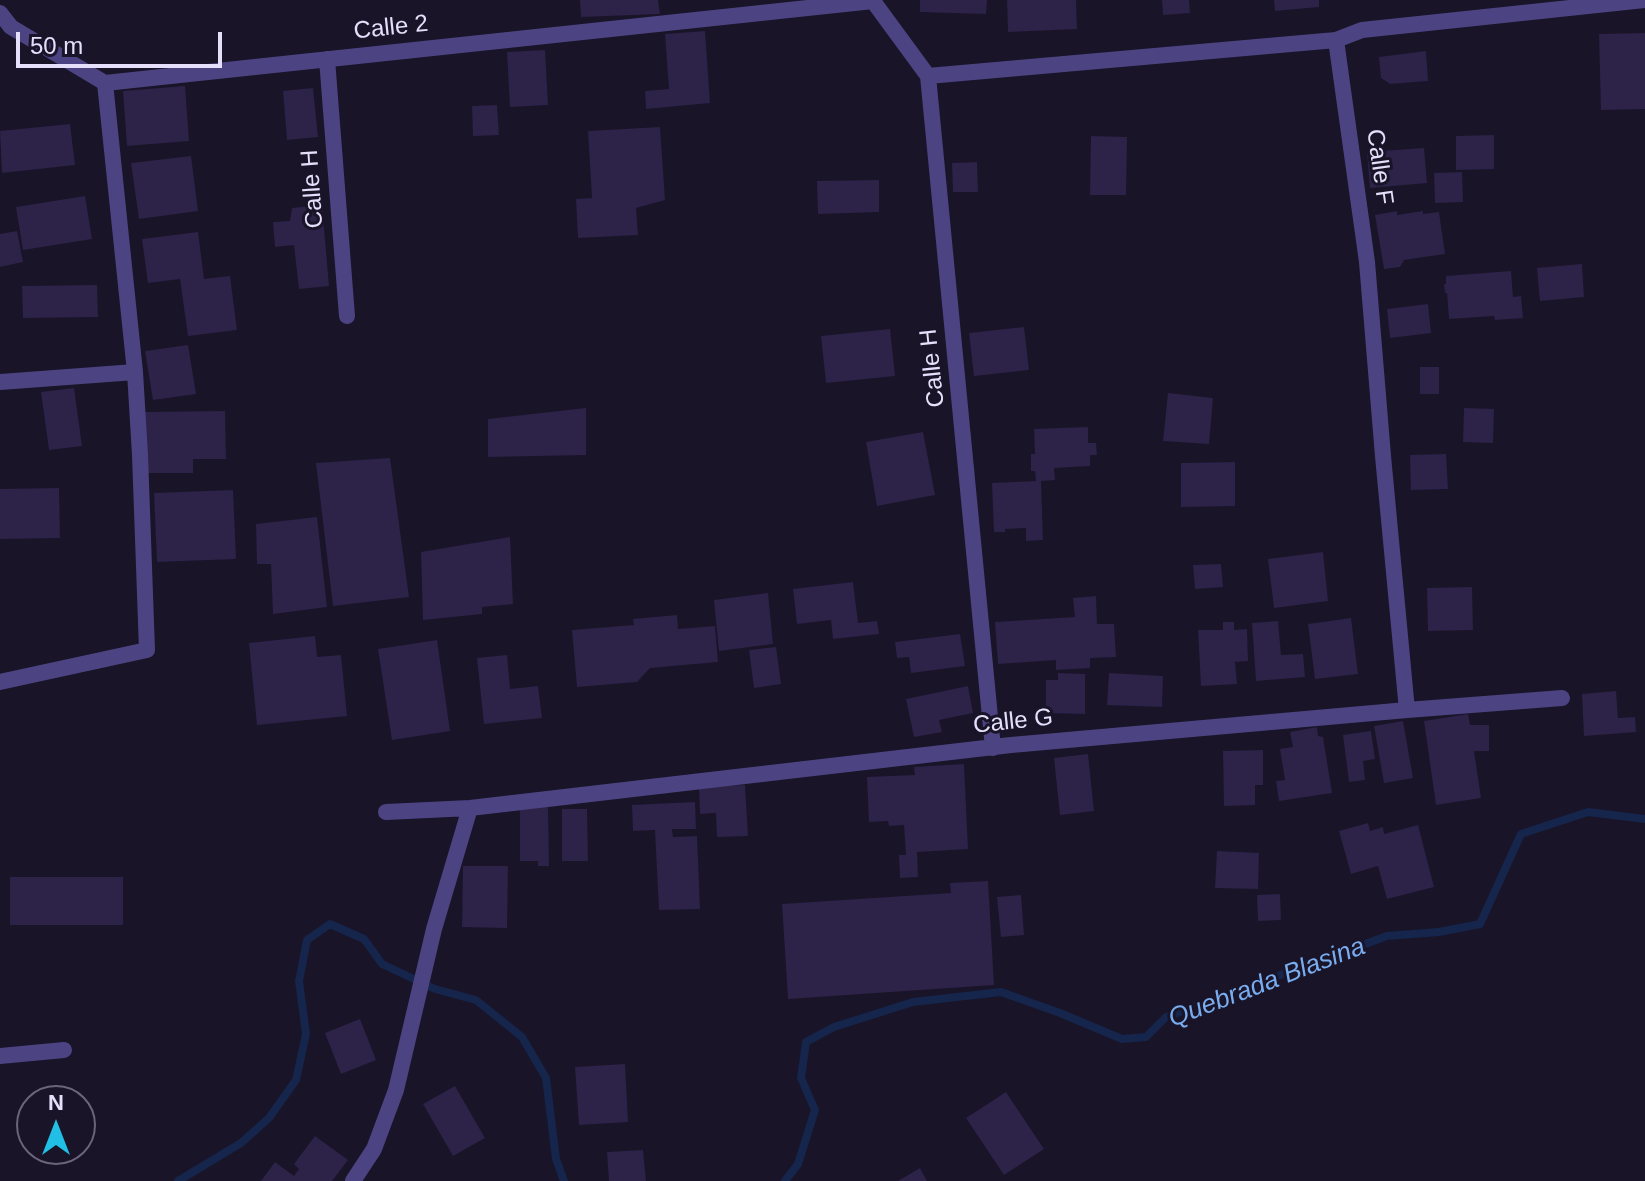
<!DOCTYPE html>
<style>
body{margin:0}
#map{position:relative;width:1645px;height:1181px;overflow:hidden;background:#191428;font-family:Helvetica,sans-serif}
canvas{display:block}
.north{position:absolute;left:16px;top:1085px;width:80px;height:80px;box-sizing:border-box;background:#191428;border:2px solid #6b657c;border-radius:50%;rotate:0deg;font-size:22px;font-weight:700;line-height:32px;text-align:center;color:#e5dffb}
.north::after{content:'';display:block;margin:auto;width:28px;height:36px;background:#21bfe6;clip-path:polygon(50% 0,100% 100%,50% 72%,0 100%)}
.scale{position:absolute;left:16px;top:32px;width:206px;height:36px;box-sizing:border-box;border:4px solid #e5dffb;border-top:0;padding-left:10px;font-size:24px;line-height:28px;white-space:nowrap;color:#e5dffb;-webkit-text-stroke:6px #191428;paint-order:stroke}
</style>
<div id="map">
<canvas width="1645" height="1181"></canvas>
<div class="north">N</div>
<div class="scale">50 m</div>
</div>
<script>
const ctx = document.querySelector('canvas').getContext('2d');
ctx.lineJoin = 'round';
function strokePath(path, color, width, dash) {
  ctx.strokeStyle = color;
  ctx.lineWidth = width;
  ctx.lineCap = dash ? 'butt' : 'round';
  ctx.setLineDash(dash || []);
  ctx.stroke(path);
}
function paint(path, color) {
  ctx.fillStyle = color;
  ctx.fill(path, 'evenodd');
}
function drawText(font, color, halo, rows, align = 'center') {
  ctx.font = font + ' Helvetica,sans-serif';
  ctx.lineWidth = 6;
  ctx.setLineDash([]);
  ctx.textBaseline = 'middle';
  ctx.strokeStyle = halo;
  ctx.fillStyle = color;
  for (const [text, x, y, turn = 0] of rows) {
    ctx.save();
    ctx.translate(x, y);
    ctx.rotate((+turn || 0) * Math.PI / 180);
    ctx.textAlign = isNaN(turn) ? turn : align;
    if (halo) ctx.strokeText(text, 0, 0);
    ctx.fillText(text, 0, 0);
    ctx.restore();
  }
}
strokePath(new Path2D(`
 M178,1181L241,1143L269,1118L296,1080L306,1034L299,981L307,940L330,924L364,939L382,964L435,989L476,1000L522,1037L546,1078L556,1159L564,1181
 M785,1181L798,1164L815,1110L801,1078L806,1042L834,1027L913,1002L1001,992L1060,1013L1122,1039L1146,1037L1166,1017L1387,936L1439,932L1480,924L1521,834L1588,812L1645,819`), '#15254b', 8);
paint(new Path2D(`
 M580,0H658L660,14L581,17Z
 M920,0H987L986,14L920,12Z
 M1007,0H1076L1077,29L1008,32Z
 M1162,0H1189L1190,13L1163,15Z
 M1274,0H1319V7L1275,11Z
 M705,31L710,103L646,109L645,91L669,89L665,34Z
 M1645,33V109L1601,110L1599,34Z
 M545,50L548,105L510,107L507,52Z
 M1426,51L1428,81L1390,84L1381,78L1379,57Z
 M185,86L189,141L127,146L123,91Z
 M313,88L318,137L287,140L283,91Z
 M497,105L499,135L473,136L472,106Z
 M70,124L75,165L2,173L0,131Z
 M660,127L665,200L636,208L638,235L578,238L576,199L592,198L588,131Z
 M1494,135V169L1456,170V136Z
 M1091,136L1127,137L1126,195H1090Z
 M1424,148L1427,183L1370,188L1367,152Z
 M191,156L198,211L139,219L131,163Z
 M977,162L978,192H953L952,163Z
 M1462,172L1463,202L1435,203L1434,173Z
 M879,180V212L818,214L817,181Z
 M85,196L92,239L23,250L16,207Z
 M322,205L329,286L299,289L294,245L275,247L273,222L290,221L292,208Z
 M1397,211V215L1423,211V214L1439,212L1445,254L1404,260L1400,267L1384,269L1375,215Z
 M17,231L23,262L0,267V234Z
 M198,232L204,279L230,276L237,330L188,336L180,279L148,283L142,239Z
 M1582,264L1584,297L1540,301L1537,268Z
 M1511,271L1513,297L1521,296L1523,318L1495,320L1494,316L1449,319L1447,293H1445L1444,284H1446V276Z
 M97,285L98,317L23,318L22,286Z
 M1428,304L1431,333L1390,338L1387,309Z
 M1024,327L1029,370L974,376L969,333Z
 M890,329L895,376L826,383L821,336Z
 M188,345L196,394L153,400L145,351Z
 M1420,367H1439V394H1420Z
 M74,388L82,446L49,450L41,392Z
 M1168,393L1213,398L1209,444L1163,441Z
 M586,408V455L488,457V419Z
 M1464,408L1494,409L1493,443L1463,442Z
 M225,411L226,459H193V473H144V412Z
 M1088,427V443H1096L1097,455H1090V466L1054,468L1055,480L1041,481L1043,540L1026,541V528L1005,529V532H994L992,483L1036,481L1035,471H1031V454H1035L1034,429Z
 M923,432L935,495L877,506L866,442Z
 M1446,454L1448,489L1411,490L1410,455Z
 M390,458L409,597L333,606L316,463Z
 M1235,462V506L1181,507V463Z
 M59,488L60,538L0,539V489Z
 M233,490L236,559L157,562L154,493Z
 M317,517L327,607L273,614L271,564H257L256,524Z
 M510,537L513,604L482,607V614L423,620L421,552Z
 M1323,552L1328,601L1274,608L1268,559Z
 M1221,564L1223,587L1195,589L1193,565Z
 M853,582L858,623L877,621L879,634L833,639L831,620L797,624L793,589Z
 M1472,587L1473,630L1428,631L1427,588Z
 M768,593L773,644L719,651L714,600Z
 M1096,596L1097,624H1114L1116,657L1090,658V668L1056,670V660L998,664L995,622L1075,617L1073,598Z
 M677,615L678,629L715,626L718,662L650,668L637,682L577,687L572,630L634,625L633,619Z
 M1351,618L1358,674L1315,679L1308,624Z
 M1278,621L1281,655L1303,654L1305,677L1256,681L1252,623Z
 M1223,622H1234V630L1247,629L1248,661L1235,662L1237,684L1201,686L1198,630H1223Z
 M960,634L965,666L911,673L909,657L897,658L895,642Z
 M315,636L317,657L341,655L347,716L257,725L249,643Z
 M437,640L450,731L392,740L378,649Z
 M776,647L781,684L754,688L749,650Z
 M507,655L510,689L538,686L542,718L484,724L477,658Z
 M1058,673L1085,674V714L1046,713V680H1058Z
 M1109,673L1163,676L1162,707L1107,705Z
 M968,686L973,713L939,720L942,732L914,737L906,699Z
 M1616,691L1618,718L1635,717L1636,732L1584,736L1582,694Z
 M1468,714L1470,725H1489V751H1474L1481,798L1436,805L1424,721Z
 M1403,721L1413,778L1384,783L1374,726Z
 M1317,727L1318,736L1323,737L1332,793L1279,801L1276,781L1285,780L1280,749L1293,747L1290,732Z
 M1371,731L1375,759L1363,761L1365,780L1349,782L1343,735Z
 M1263,750V785H1255V805L1224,806L1223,751Z
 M1088,754L1094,811L1060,815L1054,758Z
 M964,764L968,849L917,852L918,877L900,878L899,855H906L904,825L889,826L888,821L869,822L867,777L915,775L914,767Z
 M745,785L748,836L717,837L716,813L700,814L699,787Z
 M695,802L696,829H672L673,837L697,836L700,909L659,910L655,830L633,831L632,805Z
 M548,805L549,866H538V861H520V806Z
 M562,809H587L588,861H562Z
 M1368,823L1370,831L1383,827L1384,834L1418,825L1434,887L1387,899L1378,866L1351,874L1339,831Z
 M1217,851L1259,853L1258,889L1215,888Z
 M463,866H508L507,928L462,927Z
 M10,877H123V925H10Z
 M988,881L994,985L788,999L782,904L951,893L950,883Z
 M1280,894L1281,920L1258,921L1257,895Z
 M1021,895L1024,935L1001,937L997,897Z
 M360,1019L376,1060L341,1074L325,1033Z
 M625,1064L628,1122L579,1125L575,1067Z
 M455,1086L485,1138L453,1156L423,1104Z
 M1006,1092L1044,1149L1004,1175L966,1118Z
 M315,1136L348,1160L332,1181H261L275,1162L294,1176L299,1169L294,1164Z
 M643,1150L646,1181H609L607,1152Z
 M920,1168L927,1181H898Z`), '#2d2247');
strokePath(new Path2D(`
 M873,1L928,76L993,748
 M0,13L11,27L105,83L873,1
 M1336,40L1367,262L1383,456L1407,710
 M327,59L347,316
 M928,76L1336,40L1362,30L1645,0
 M0,382L135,372
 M0,682L147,650L140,455L135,372L105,83
 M386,812L470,808L1011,745L1407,710L1562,698
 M0,1056L64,1050
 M353,1181L374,1149L396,1090L434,929L470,808`), '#4c4482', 16);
drawText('24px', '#e5dffb', '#191428', [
 ["Calle 2",391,28,-6],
 ["Calle F",1379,167,82],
 ["Calle H",313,189,-94],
 ["Calle H",933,368,-96],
 ["Calle G",1013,722,-6]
]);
drawText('italic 26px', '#79adf0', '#191428', [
 ["Quebrada Blasina",1267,983,-21]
]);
</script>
